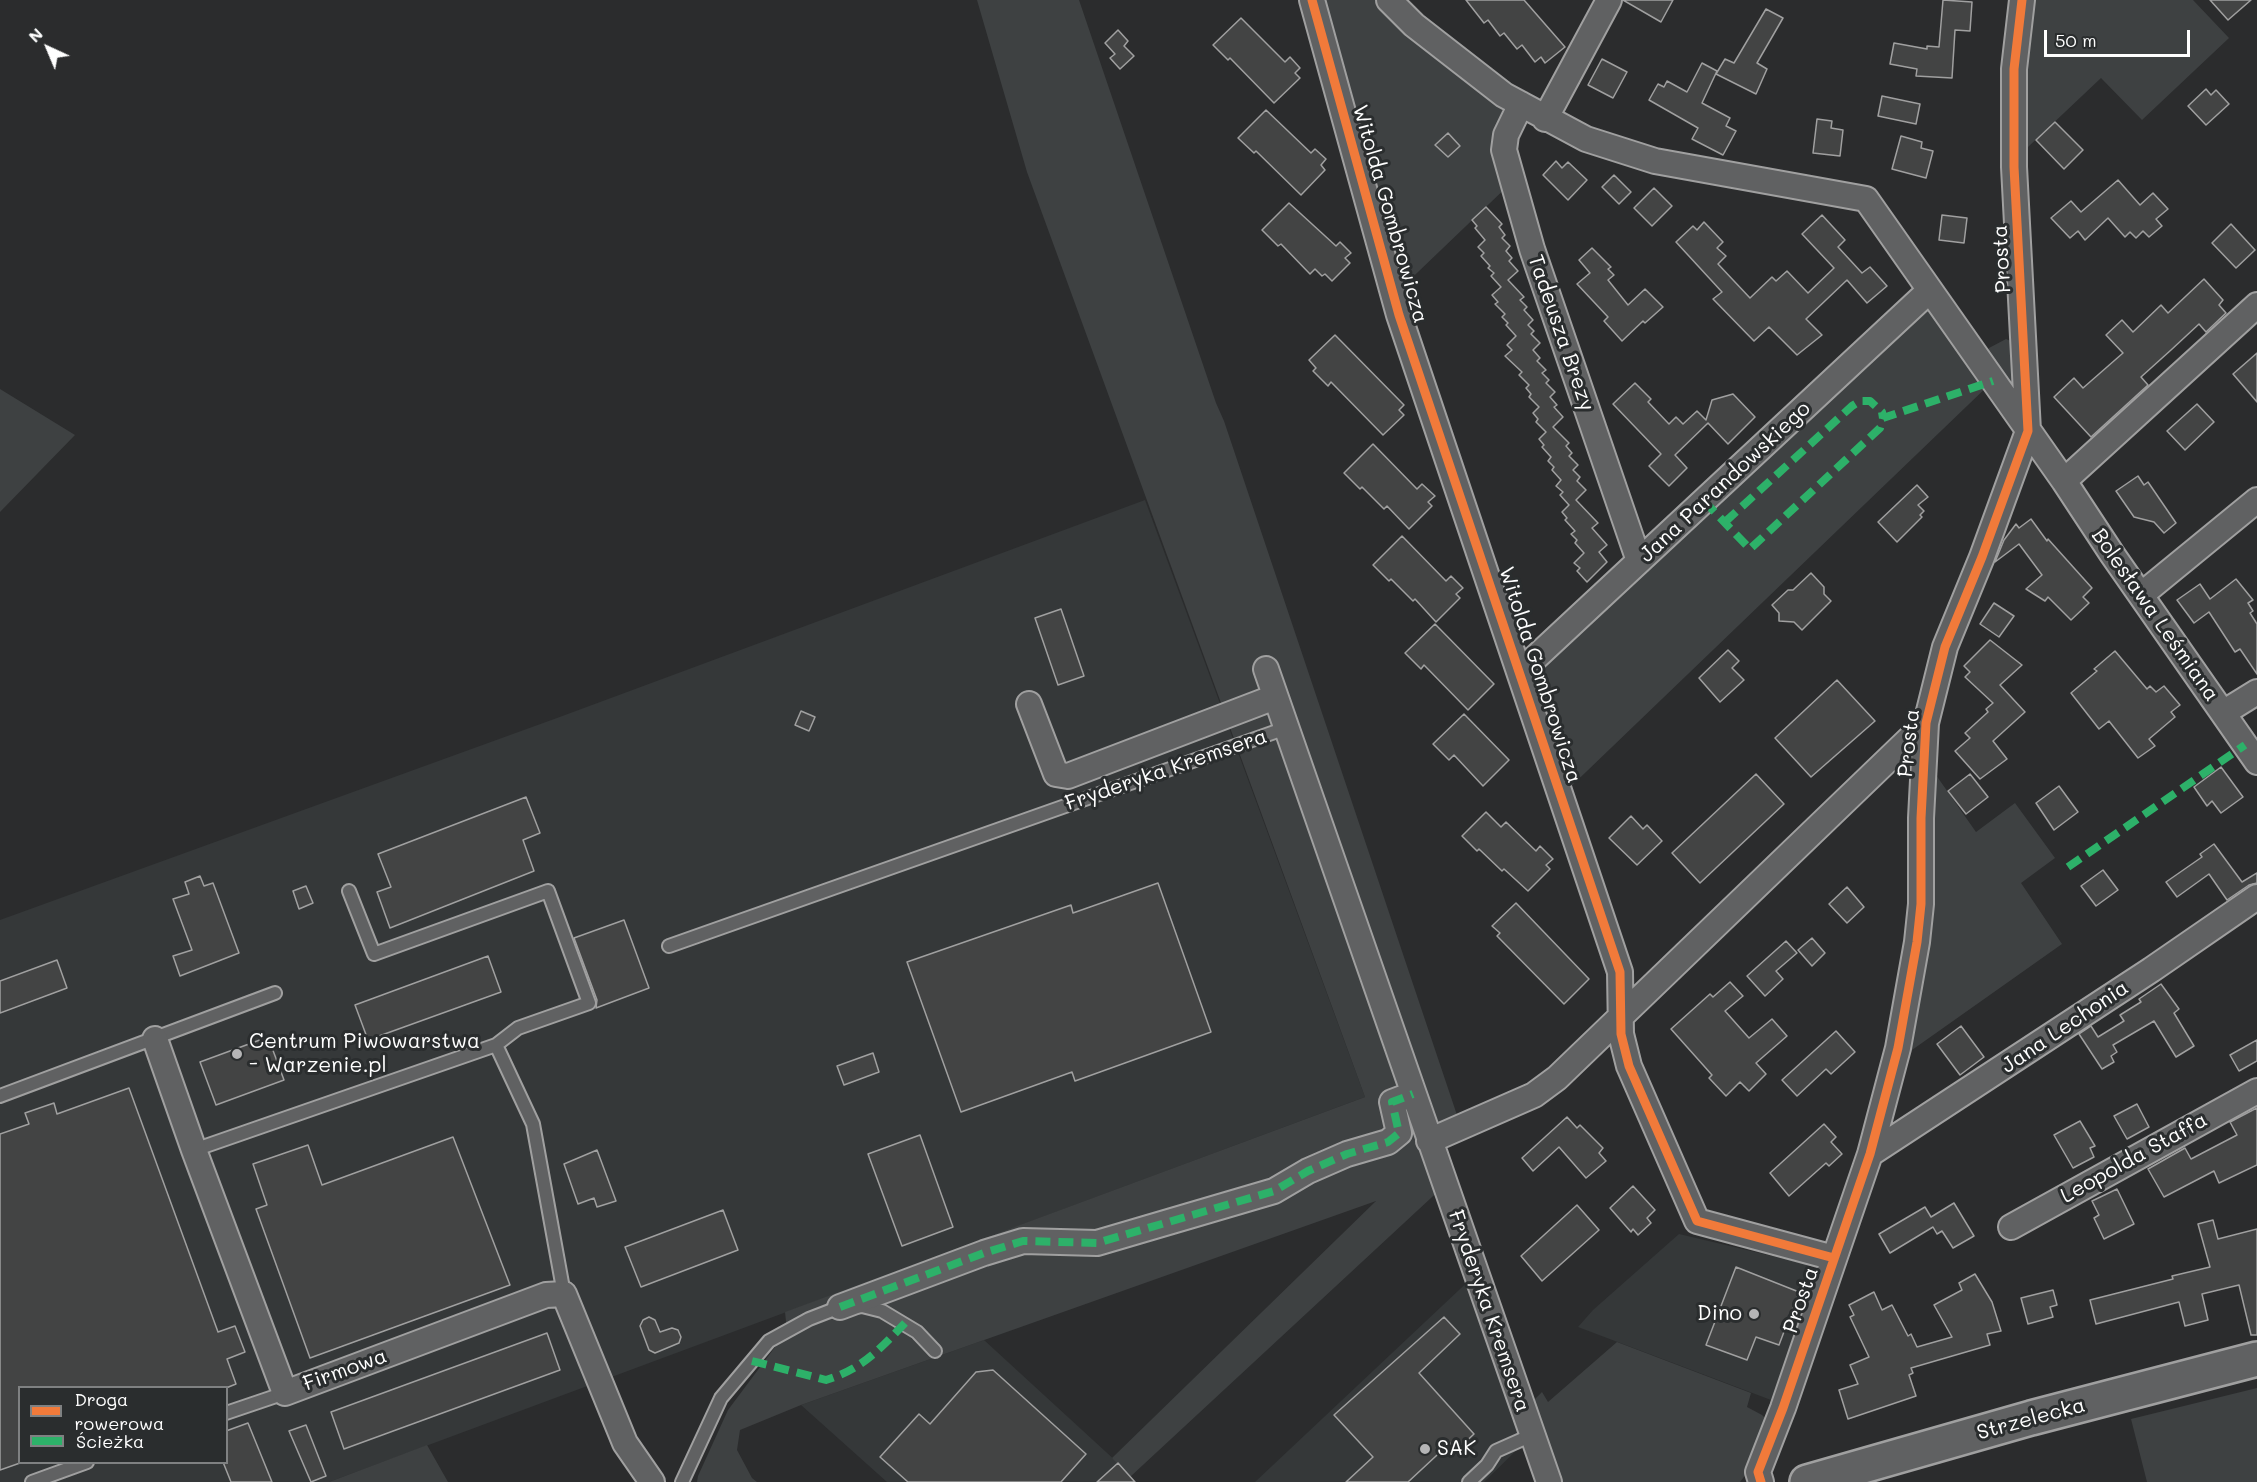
<!DOCTYPE html>
<meta charset="utf-8">
<style>
body{margin:0}
#map{position:relative;width:2257px;height:1482px;overflow:hidden;background:#2b2c2d;font-family:Mali,sans-serif}
canvas{display:block}
.legend{position:absolute;left:18px;top:1386px;width:210px;height:78px;box-sizing:border-box;background:#2a2d2e;border:2px solid #7f8182;margin:0;padding:8px 10px;list-style:none;font-size:18px;color:#fff}
.legend li{display:flex;align-items:center;gap:12px;height:30px}
.legend b{width:30px;border:2px solid #7f8182}
.north{position:absolute;left:18px;top:18px;width:60px;height:60px;-webkit-text-stroke:4px #2a2d2e;paint-order:stroke;rotate:316deg;font-size:16px;font-weight:700;line-height:24px;text-align:center;color:#fff}
.north::after{content:'';display:block;margin:auto;width:21px;height:27px;background:#fff;clip-path:polygon(50% 0,100% 100%,50% 72%,0 100%)}
.scale{position:absolute;left:2044px;top:30px;width:146px;height:27px;box-sizing:border-box;border:3px solid #fff;border-top:0;padding-left:8px;font-size:18px;line-height:21px;white-space:nowrap;color:#fff;-webkit-text-stroke:4px #2a2d2e;paint-order:stroke}
</style>
<div id="map">
<canvas width="2257" height="1482"></canvas>
<ul class="legend">
<li><b style="height:8px;background:#f17a3a"></b>Droga rowerowa</li>
<li><b style="height:8px;background:#2db169"></b>Ścieżka</li>
</ul>
<div class="north">N</div>
<div class="scale">50 m</div>
</div>
<script>
const ctx = document.querySelector('canvas').getContext('2d');
ctx.lineJoin = 'round';
function paint(path, color) {
  ctx.fillStyle = color;
  ctx.fill(path, 'evenodd');
}
function strokePath(path, color, width, dash) {
  ctx.strokeStyle = color;
  ctx.lineWidth = width;
  ctx.lineCap = dash ? 'butt' : 'round';
  ctx.setLineDash(dash || []);
  ctx.stroke(path);
}
function drawText(font, color, halo, rows, align = 'center') {
  ctx.font = font + ' Mali,sans-serif';
  ctx.lineWidth = 6;
  ctx.setLineDash([]);
  ctx.textBaseline = 'middle';
  ctx.strokeStyle = halo;
  ctx.fillStyle = color;
  for (const [text, x, y, turn = 0] of rows) {
    ctx.save();
    ctx.translate(x, y);
    ctx.rotate((+turn || 0) * Math.PI / 180);
    ctx.textAlign = isNaN(turn) ? turn : align;
    if (halo) ctx.strokeText(text, 0, 0);
    ctx.fillText(text, 0, 0);
    ctx.restore();
  }
}
paint(new Path2D(`
 M1145,500L1365,1097L329,1482H0V920L557,718ZM20,1388H226V1462H20Z
 M1679,1234L1806,1264L1817,1281L1771,1400L1578,1327L1593,1310Z
 M1476,1274L1532,1435L1484,1482H1255Z
 M984,1340L1118,1463L1135,1482H887L801,1405Z`), '#353839');
paint(new Path2D(`
 M977,0H1079L1216,403L1224,421L1461,1127L1429,1141L1445,1185L1130,1477L1112,1458L1376,1201L801,1405L740,1430L737,1450L752,1478L757,1482H697L698,1476L728,1410L787,1331L785,1312L1365,1097L1027,172Z
 M1312,0H1389L1521,104L1506,134L1513,181L1394,295Z
 M2022,0H2193L2229,38L2142,120L2101,78L2028,147L2014,167Z
 M1929,291L1993,381L1561,796L1520,672Z
 M2006,339L2013,342L2015,388L2011,391L1986,354L1989,348Z
 M0,389L75,435L0,512Z
 M1924,758L1976,832L2015,803L2055,858L2021,883L2062,944L1912,1050L1898,1048Z
 M1617,1342L1751,1393L1747,1407L1762,1415L1768,1421L1750,1469L1740,1482H1559L1533,1409L1535,1399L1542,1392L1548,1402Z
 M2257,1388V1482H2147L2131,1419Z
 M427,1445L448,1482H329Z`), '#3e4142');
const building = new Path2D(`
 M1466,0H1524L1565,47L1545,63L1541,57L1535,62L1522,45L1517,49L1504,33L1500,36L1488,20L1484,23Z
 M1623,0H1673L1661,22Z
 M1943,0L1972,2L1970,31L1955,30L1952,78L1916,76L1917,69L1890,64L1894,43L1927,49V46L1939,47Z
 M2210,0H2251L2228,20Z
 M1766,9L1783,18L1757,63L1767,69L1756,94L1716,74L1725,59L1734,63Z
 M1241,18L1285,62L1290,57L1300,68L1295,73L1300,78L1274,103L1230,58L1228,60L1213,45Z
 M1118,30L1128,41L1124,46L1134,56L1120,69L1110,58L1115,54L1105,43Z
 M1602,59L1627,72L1613,98L1588,85Z
 M1702,63L1717,71L1702,103L1730,118L1726,126L1736,131L1723,155L1692,139L1698,128L1649,100L1658,84L1664,87L1667,81L1687,92Z
 M2206,89L2211,95L2216,90L2229,104L2206,125L2188,106Z
 M1882,96L1920,104L1916,124L1878,116Z
 M1266,110L1311,153L1315,149L1326,159L1321,165L1325,170L1301,195L1256,151L1254,153L1238,138Z
 M1817,119L1832,121L1831,128L1843,130L1840,156L1813,153Z
 M2055,122L2083,150L2064,169L2036,140Z
 M1448,133L1460,146L1448,157L1435,145Z
 M1901,136L1922,142L1921,148L1933,151L1926,178L1892,169Z
 M1556,161L1562,168L1568,162L1587,180L1568,200L1543,175Z
 M1614,175L1631,192L1619,204L1602,187Z
 M2118,180L2140,205L2153,193L2168,209L2156,219L2162,226L2149,237L2143,231L2136,238L2130,232L2125,237L2108,218L2085,240L2078,231L2070,238L2051,218L2071,201L2081,212Z
 M1654,188L1672,206L1652,226L1634,208Z
 M1289,203L1336,246L1340,242L1351,253L1345,258L1350,263L1332,281L1325,274L1322,276L1315,269L1310,274L1281,244L1278,246L1262,230Z
 M1486,207L1502,224L1499,227L1505,235L1502,238L1510,246L1506,251L1512,258L1509,261L1518,271L1508,280L1524,297L1520,300L1527,307L1524,310L1533,320L1528,325L1534,331L1531,334L1540,343L1533,350L1540,358L1537,361L1546,370L1542,373L1549,380L1546,383L1555,392L1550,397L1557,405L1554,407L1563,417L1553,427L1569,443L1566,446L1572,453L1569,456L1578,465L1573,470L1580,477L1577,481L1586,490L1576,500L1598,523L1592,528L1607,545L1599,552L1607,562L1587,582L1577,571L1580,568L1574,563L1584,553L1575,543L1577,540L1571,534L1575,531L1565,520L1567,518L1562,512L1569,505L1560,495L1563,492L1556,486L1561,480L1552,470L1554,467L1548,461L1551,457L1542,447L1544,445L1539,439L1546,432L1536,422L1538,419L1533,413L1539,407L1529,397L1531,394L1526,388L1529,385L1519,375L1522,372L1505,356L1512,350L1507,345L1516,336L1506,325L1508,323L1502,317L1505,314L1495,304L1498,302L1492,295L1501,287L1491,276L1494,273L1488,268L1490,266L1481,256L1484,253L1478,247L1485,240L1475,228L1477,226L1472,220Z
 M1822,215L1845,240L1838,247L1862,273L1870,267L1887,286L1867,303L1847,280L1806,319L1822,335L1797,355L1769,327L1754,341L1713,299L1722,292L1676,242L1693,226L1697,230L1704,222L1723,242L1717,248L1726,256L1718,264L1750,298L1772,277L1776,281L1787,271L1808,293L1834,268L1802,234Z
 M1942,215L1967,218L1964,243L1939,240Z
 M2231,224L2255,250L2236,268L2212,243Z
 M1592,248L1611,267L1608,269L1614,275L1608,280L1628,305L1645,289L1663,307L1645,323L1643,321L1622,341L1604,321L1608,317L1577,284L1590,273L1579,260Z
 M2204,279L2223,300L2219,305L2226,313L2206,332L2199,324L2171,350L2141,377L2148,385L2091,437L2054,397L2074,378L2083,388L2123,353L2106,335L2122,320L2133,332L2161,305L2168,313Z
 M1335,335L1404,405L1399,410L1404,415L1383,435L1331,382L1328,386L1313,371L1316,368L1309,360Z
 M2257,353V402L2233,374Z
 M1635,383L1651,399L1648,402L1669,424L1676,417L1683,424L1697,411L1706,420L1712,400L1733,394L1755,417L1728,444L1708,423L1675,455L1687,468L1669,486L1649,466L1661,454L1613,404Z
 M2197,404L2214,422L2185,450L2167,431Z
 M1373,444L1417,489L1422,484L1435,496L1428,502L1432,506L1409,529L1387,506L1384,509L1362,487L1360,489L1344,473Z
 M2138,476L2144,485L2148,482L2176,523L2164,533L2154,522L2134,517L2116,491Z
 M1917,485L1928,497L1918,505L1924,511L1920,515L1922,517L1897,542L1878,522Z
 M2031,519L2047,541L2048,539L2092,588L2083,597L2089,603L2071,620L2048,597L2045,601L2026,589L2042,575L2019,544L1995,562L2004,540L2016,524L2019,528Z
 M1402,536L1446,581L1451,576L1463,588L1456,594L1460,598L1436,622L1415,599L1413,601L1391,579L1389,581L1373,565Z
 M1811,573L1824,587V594L1831,601L1802,630L1794,622L1779,621V613L1772,605L1788,590H1793Z
 M2236,579L2253,600L2248,603L2253,611L2250,613L2257,624V674L2240,649L2235,652L2209,612L2194,623L2177,600L2200,584L2210,599Z
 M1994,603L2014,616L1999,637L1980,624Z
 M1061,609L1084,676L1058,685L1035,618Z
 M1435,624L1494,684L1468,710L1424,665L1421,669L1405,653Z
 M1990,640L2022,665L2000,685L2025,712L1993,741L2007,759L1980,779L1955,751L1970,738L1965,733L1988,712L1986,709L1993,703L1965,677L1970,672L1964,666Z
 M1728,650L1739,661L1732,668L1744,680L1720,702L1699,678Z
 M2115,651L2147,689L2150,686L2156,692L2164,686L2180,705L2171,712L2175,717L2149,739L2155,746L2138,758L2109,721L2099,729L2071,693L2097,671L2094,669Z
 M1837,680L1875,721L1811,777L1775,738Z
 M801,711L815,717L809,731L795,725Z
 M1464,714L1509,760L1483,786L1454,755L1449,760L1433,744Z
 M2221,767L2243,797L2221,813L2212,801L2207,806L2194,787Z
 M1756,774L1784,804L1700,883L1672,853Z
 M1970,774L1988,797L1966,814L1948,791Z
 M2059,786L2078,812L2054,830L2036,803Z
 M526,797L540,833L523,840L534,871L390,928L377,892L391,887L378,854Z
 M1486,812L1501,827L1506,822L1536,851L1540,846L1553,859L1546,865L1550,869L1528,891L1504,869L1502,871L1479,849L1477,851L1462,836Z
 M1631,816L1643,829L1647,825L1662,841L1637,865L1609,838Z
 M2214,844L2242,882L2257,873V883L2249,885L2227,900L2209,874L2177,897L2166,882L2202,857L2200,854Z
 M2103,870L2118,890L2096,906L2081,886Z
 M200,876L204,886L213,883L239,953L180,976L173,956L192,950L173,899L189,894L185,882Z
 M1158,883L1211,1032L1075,1081L1072,1072L961,1112L907,962L1071,905L1073,913Z
 M306,886L313,903L299,909L293,891Z
 M1847,887L1864,907L1847,923L1829,904Z
 M1516,903L1589,979L1564,1004L1497,936L1500,933L1492,926Z
 M624,920L649,988L596,1008L597,1000L574,938Z
 M1812,938L1825,953L1812,966L1798,950Z
 M1786,941L1797,953L1776,971L1783,979L1765,996L1747,976Z
 M488,956L501,992L368,1040L355,1005Z
 M57,960L67,988L0,1013V981Z
 M1730,982L1743,996L1725,1011L1749,1038L1772,1019L1787,1036L1756,1063L1766,1074L1749,1091L1740,1082L1726,1096L1709,1078L1712,1075L1671,1029L1710,994L1713,997Z
 M2161,984L2179,1009L2174,1013L2194,1046L2176,1057L2154,1021L2113,1045L2117,1052L2111,1056L2114,1062L2102,1069L2079,1034L2091,1026L2098,1037L2124,1021L2120,1015L2141,1002L2139,999Z
 M1961,1026L1984,1057L1960,1075L1937,1044Z
 M1836,1031L1855,1052L1831,1074L1826,1069L1797,1096L1782,1080Z
 M268,1037L284,1080L216,1105L200,1062Z
 M2257,1040V1061L2239,1071L2230,1055Z
 M873,1053L879,1072L844,1085L837,1066Z
 M129,1088L218,1332L235,1326L245,1352L227,1359L236,1384L226,1388H20V1463L0,1470V1134L29,1124L25,1113L54,1103L57,1114Z
 M2137,1104L2149,1127L2127,1139L2114,1116Z
 M2257,1108V1165L2219,1183L2214,1171L2164,1197L2148,1169L2185,1148L2191,1159L2237,1135L2230,1122Z
 M1567,1117L1577,1128L1580,1125L1603,1148L1599,1153L1606,1161L1586,1178L1559,1147L1533,1171L1522,1158Z
 M2080,1121L2095,1146L2090,1148L2094,1157L2073,1168L2054,1135Z
 M1824,1124L1836,1137L1831,1142L1842,1154L1829,1166L1826,1163L1789,1196L1770,1173Z
 M920,1135L953,1227L902,1246L868,1154Z
 M453,1137L510,1285L310,1358L256,1209L267,1205L253,1164L308,1145L322,1185Z
 M597,1150L616,1201L597,1207L594,1198L578,1204L564,1164Z
 M1633,1186L1655,1210L1647,1218L1651,1223L1638,1235L1633,1229L1631,1232L1610,1208Z
 M2117,1189L2134,1224L2104,1239L2094,1218L2099,1215L2092,1201Z
 M1954,1203L1974,1236L1953,1248L1942,1231L1937,1234L1933,1227L1890,1253L1879,1234L1925,1207L1931,1217Z
 M1577,1205L1599,1230L1542,1281L1521,1256Z
 M723,1210L738,1250L641,1287L625,1247Z
 M2213,1220L2218,1239L2257,1229V1335H2251L2239,1285L2202,1294L2208,1320L2185,1326L2179,1302L2096,1324L2090,1300L2173,1279L2172,1276L2210,1267L2198,1224Z
 M1736,1267L1799,1292L1779,1345L1756,1337L1747,1360L1706,1345Z
 M1975,1274L1992,1302L2001,1331L1987,1334L1990,1345L1911,1368L1913,1373L1909,1375L1916,1396L1848,1419L1839,1390L1858,1384L1850,1365L1869,1357L1850,1317L1854,1315L1849,1305L1874,1292L1882,1310L1892,1305L1908,1336L1911,1334L1917,1347L1952,1337L1934,1305L1962,1290L1959,1283Z
 M2053,1290L2057,1305L2050,1307L2053,1317L2028,1324L2021,1298Z
 M649,1317L655,1320L660,1332L672,1328L678,1330L681,1337L679,1343L655,1353L649,1350L640,1326L643,1320Z
 M1444,1317L1460,1334L1419,1373L1474,1434L1457,1450L1450,1443L1408,1482H1346L1373,1457L1334,1415Z
 M547,1333L560,1370L344,1449L331,1412Z
 M993,1370L1086,1454L1061,1482H908L880,1457L919,1414L930,1424L976,1372Z
 M248,1423L272,1482H231L223,1462H226V1431Z
 M306,1425L326,1476L311,1482L289,1431Z
 M1118,1463L1135,1482H1097Z`);
paint(building, '#434444');
strokePath(building, '#a0a0a0', 1.5);
const service = new Path2D(`
 M349,891L374,954L548,891L589,1003L518,1028L496,1045
 M669,946L1286,728
 M0,1096L275,993
 M194,1150L496,1045L533,1124L564,1294
 M226,1413L285,1393
 M32,1482L87,1462
 M682,1482L721,1398L769,1341L809,1319L840,1307L862,1306L882,1311L917,1332L935,1351
 M1469,1482L1487,1465L1496,1451L1532,1435`);
const minor = new Path2D(`
 M1312,0L1399,315L1620,972L1621,1034L1629,1066L1697,1221L1834,1258
 M1389,0L1414,25L1504,95L1586,139L1655,161L1866,199L2064,481L2112,554L2257,762
 M1521,104L1506,135L1504,150L1532,249L1639,561
 M1545,119L1609,0
 M2064,481L2257,305
 M2141,595L2257,500
 M1266,669L1549,1482
 M1520,672L1929,291
 M1029,704L1056,774L1068,776L1275,697
 M2223,713L2257,692
 M155,1039L194,1150L285,1393L546,1295L564,1294L625,1443L652,1482
 M1429,1141L1534,1095L1557,1078L1926,723
 M1870,1154L2151,970L2257,897
 M2011,1227L2257,1091
 M840,1307L984,1253L1023,1241L1097,1243L1274,1191L1308,1171L1347,1154L1388,1142L1399,1133L1392,1102L1413,1094
 M1761,1482L1758,1472L1783,1408L1870,1154L1898,1048L1917,942L1921,904V818L1926,723L1945,647L1982,557L2028,431L2014,167V69L2022,0`);
const secondary = new Path2D(`
 M1807,1482L2031,1418L2257,1359`);
strokePath(service, '#a0a0a0', 16);
strokePath(minor, '#a0a0a0', 28);
strokePath(secondary, '#a0a0a0', 38);
strokePath(service, '#606162', 12);
strokePath(minor, '#606162', 24);
strokePath(secondary, '#606162', 33);
strokePath(new Path2D(`
 M1704,501L1750,549L1880,428L1883,418L1993,381
 M1725,522L1852,406L1860,401H1870L1882,412L1883,418
 M2068,867L2245,745
 M840,1307L984,1253L1023,1241L1097,1243L1274,1191L1308,1171L1347,1154L1388,1142L1399,1133L1392,1102L1413,1094
 M752,1361L826,1380C862,1369 880,1349 905,1323`), '#2db169', 8, [15, 8]);
strokePath(new Path2D(`
 M1312,0L1399,315L1620,972L1621,1034L1629,1066L1697,1221L1834,1258
 M1761,1482L1758,1472L1783,1408L1870,1154L1898,1048L1917,942L1921,904V818L1926,723L1945,647L1982,557L2028,431L2014,167V69L2022,0`), '#f17a3a', 9);
for (const [x, y, r, color] of [
 [237,1054,6,"#b5b5b6"],
 [1754,1314,6,"#b5b5b6"],
 [1425,1449,6,"#b5b5b6"]
]) {
  const dot = new Path2D();
  dot.arc(x, y, r, 0, 2 * Math.PI);
  ctx.fillStyle = color;
  ctx.fill(dot);
  strokePath(dot, '#2a2d2e', 2);
}
drawText('21px', '#fff', '#2a2d2e', [
 ["Witolda Gombrowicza",1390,214,74],
 ["Prosta",2002,259,-93],
 ["Tadeusza Brezy",1561,333,71],
 ["Jana Parandowskiego",1725,482,-43],
 ["Bolesława Leśmiana",2155,615,55],
 ["Witolda Gombrowicza",1540,675,72],
 ["Prosta",1909,743,-84],
 ["Fryderyka Kremsera",1166,770,-19],
 ["Jana Lechonia",2065,1027,-34],
 ["Leopolda Staffa",2134,1158,-29],
 ["Prosta",1801,1300,-71],
 ["Fryderyka Kremsera",1489,1311,71],
 ["Firmowa",345,1370,-20],
 ["Strzelecka",2031,1419,-15]
]);
drawText('21px', '#fff', '#2a2d2e', [
 ["Centrum Piwowarstwa",249,1042],
 ["- Warzenie.pl",249,1066],
 ["Dino",1742,1314,"right"],
 ["SAK",1437,1449]
], 'left');
</script>
